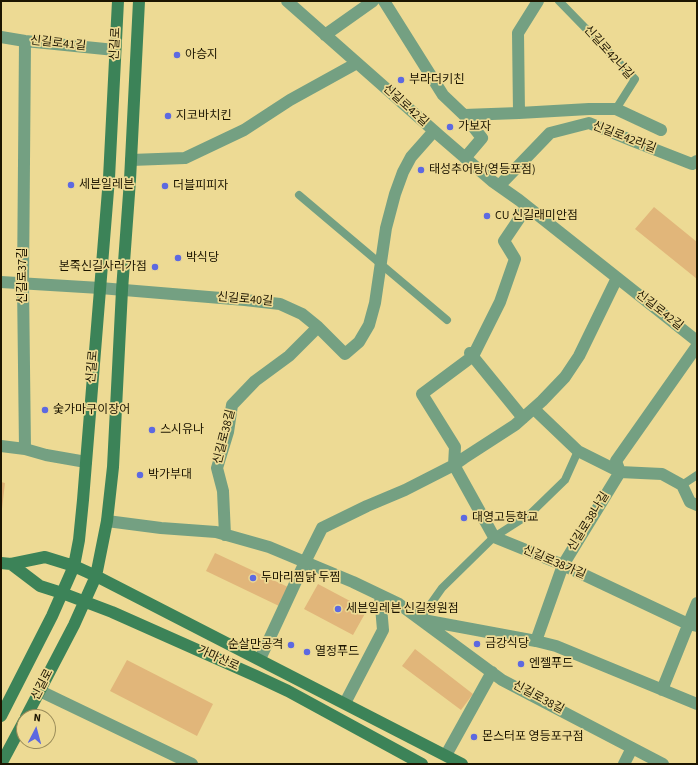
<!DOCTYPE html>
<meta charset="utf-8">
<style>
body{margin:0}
#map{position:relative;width:698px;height:765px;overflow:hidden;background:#edda94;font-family:"Source Sans 3",sans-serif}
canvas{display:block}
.frame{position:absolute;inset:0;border:2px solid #1c1500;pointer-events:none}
.north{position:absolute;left:16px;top:709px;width:40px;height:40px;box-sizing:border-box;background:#edda94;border:1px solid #998b59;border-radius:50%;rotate:6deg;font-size:11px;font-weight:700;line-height:16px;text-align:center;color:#1c1500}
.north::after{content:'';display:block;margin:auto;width:14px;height:18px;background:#5d69e1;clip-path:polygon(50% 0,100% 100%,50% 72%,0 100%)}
</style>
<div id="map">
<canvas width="698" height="765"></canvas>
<div class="frame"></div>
<div class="north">N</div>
</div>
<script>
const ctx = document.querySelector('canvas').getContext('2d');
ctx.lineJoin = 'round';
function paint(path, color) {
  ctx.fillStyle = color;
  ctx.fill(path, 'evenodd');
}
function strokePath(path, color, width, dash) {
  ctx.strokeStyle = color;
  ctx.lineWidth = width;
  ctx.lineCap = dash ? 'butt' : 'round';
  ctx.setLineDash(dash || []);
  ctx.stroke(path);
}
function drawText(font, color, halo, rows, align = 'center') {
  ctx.font = font + ' "Source Sans 3","Noto Sans KR",sans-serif';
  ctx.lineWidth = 3.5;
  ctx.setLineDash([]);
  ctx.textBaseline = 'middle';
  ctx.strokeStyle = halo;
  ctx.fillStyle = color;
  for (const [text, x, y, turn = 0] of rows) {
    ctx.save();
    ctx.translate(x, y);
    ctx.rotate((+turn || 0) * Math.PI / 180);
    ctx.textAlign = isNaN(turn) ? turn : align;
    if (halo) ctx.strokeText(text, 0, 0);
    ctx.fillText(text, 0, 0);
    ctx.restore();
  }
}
paint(new Path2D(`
 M654,207L697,242V279L635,229Z
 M1,482L5,483L2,509H1Z
 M215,553L288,587L279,606L206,571Z
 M318,584L367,610L353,635L304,609Z
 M415,649L473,694L461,710L402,666Z
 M127,660L213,704L197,736L110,691Z`), '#e1b67a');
strokePath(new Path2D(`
 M559,1L635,79L616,109
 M299,195L447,320
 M682,485L697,475
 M420,619L442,588L494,537L530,514L565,480L578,451`), '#74a082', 8);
strokePath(new Path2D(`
 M287,1L441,137L492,181L519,200L697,341
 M384,1L443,95L464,115
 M325,35L373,1
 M1,37L25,41L115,50
 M25,41L23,284L25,449L46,455L86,462
 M519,113L518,33L538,1
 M465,158L482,138L464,115L519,113L589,109H616L661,130
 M131,160L185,158L244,130L290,100L357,63
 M499,186L550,133L589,123L633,141L692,164L697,161
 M527,207L504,241L515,259L500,302L473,356L422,394L455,447L454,465L494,537L563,565L688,624L697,626
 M1,282L100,288L245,300L280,304L302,314L318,327L345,354L359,342L369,325L375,303L386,228L395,194L403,172L411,157L434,131
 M470,353L523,418
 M534,409L578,451L620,472L662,474L682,485L690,502L697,505
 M1,446L25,449
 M107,521L161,528L216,532L269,547L353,582L399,604L502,680L663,764
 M225,535L223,491L217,468L228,432L232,405L255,381L289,356L318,327
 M423,620L536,641L556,646L697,704
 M536,641L563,565L620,472L616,461L697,346
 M260,659L305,562L322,528L367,506L405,490L454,465L464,458L515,425L542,401L565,377L579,356L617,278
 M662,690L697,603
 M40,691L192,764
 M345,703L383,630L380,595
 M446,755L492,672
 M624,764L632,748`), '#74a082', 12);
strokePath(new Path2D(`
 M1,563L11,564L45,557L74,566L96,576L462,764
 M11,564L40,586L62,593L112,612L256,676L288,691L422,764
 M1,716L52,616L74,566L79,540L83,500L109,178L118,1
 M26,717L74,625L96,576L107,521L113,467L122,290L130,180L139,1
 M1,764L24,721`), '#3c8358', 12);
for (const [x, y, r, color] of [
 [177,55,4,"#5d69e1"],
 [401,80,4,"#5d69e1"],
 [168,116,4,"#5d69e1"],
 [450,127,4,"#5d69e1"],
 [421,170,4,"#5d69e1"],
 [71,185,4,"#5d69e1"],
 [165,186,4,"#5d69e1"],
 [487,216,4,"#5d69e1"],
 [178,258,4,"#5d69e1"],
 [155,267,4,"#5d69e1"],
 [45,410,4,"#5d69e1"],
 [152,430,4,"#5d69e1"],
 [140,475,4,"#5d69e1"],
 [464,518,4,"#5d69e1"],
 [253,578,4,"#5d69e1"],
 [338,609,4,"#5d69e1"],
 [477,644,4,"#5d69e1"],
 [291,645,4,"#5d69e1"],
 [307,652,4,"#5d69e1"],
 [521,664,4,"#5d69e1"],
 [474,737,4,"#5d69e1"]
]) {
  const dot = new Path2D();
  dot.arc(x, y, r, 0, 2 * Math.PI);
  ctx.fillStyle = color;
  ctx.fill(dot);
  strokePath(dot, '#edda94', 1.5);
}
drawText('12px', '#1c1500', '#edda94', [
 ["신길로41길",58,44,6],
 ["신길로",116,44,-87],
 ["신길로42나길",608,53,48],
 ["신길로42길",405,106,42],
 ["신길로42라길",624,138,21],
 ["신길로37길",23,276,-90],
 ["신길로40길",245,300,5],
 ["신길로42길",659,311,38],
 ["신길로",93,367,-85],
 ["신길로38길",225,437,-76],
 ["신길로38나길",589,522,-58],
 ["신길로38가길",554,563,23],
 ["가마산로",218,659,24],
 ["신길로",43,685,-63],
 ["신길로38길",538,698,28]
]);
drawText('12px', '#1c1500', '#edda94', [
 ["아승지",185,55],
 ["부라더키친",409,80],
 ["지코바치킨",176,116],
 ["가보자",458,127],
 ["태성추어탕(영등포점)",429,170],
 ["세븐일레븐",79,185],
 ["더블피피자",173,186],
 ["CU 신길래미안점",495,216],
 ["박식당",186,258],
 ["본죽신길사러가점",147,267,"right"],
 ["숯가마구이장어",53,410],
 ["스시유나",160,430],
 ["박가부대",148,475],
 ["대영고등학교",472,518],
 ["두마리찜닭 두찜",261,578],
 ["세븐일레븐 신길정원점",346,609],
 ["금강식당",485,644],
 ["순살만공격",283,645,"right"],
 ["열정푸드",315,652],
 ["엔젤푸드",529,664],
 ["몬스터포 영등포구점",482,737]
], 'left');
</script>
